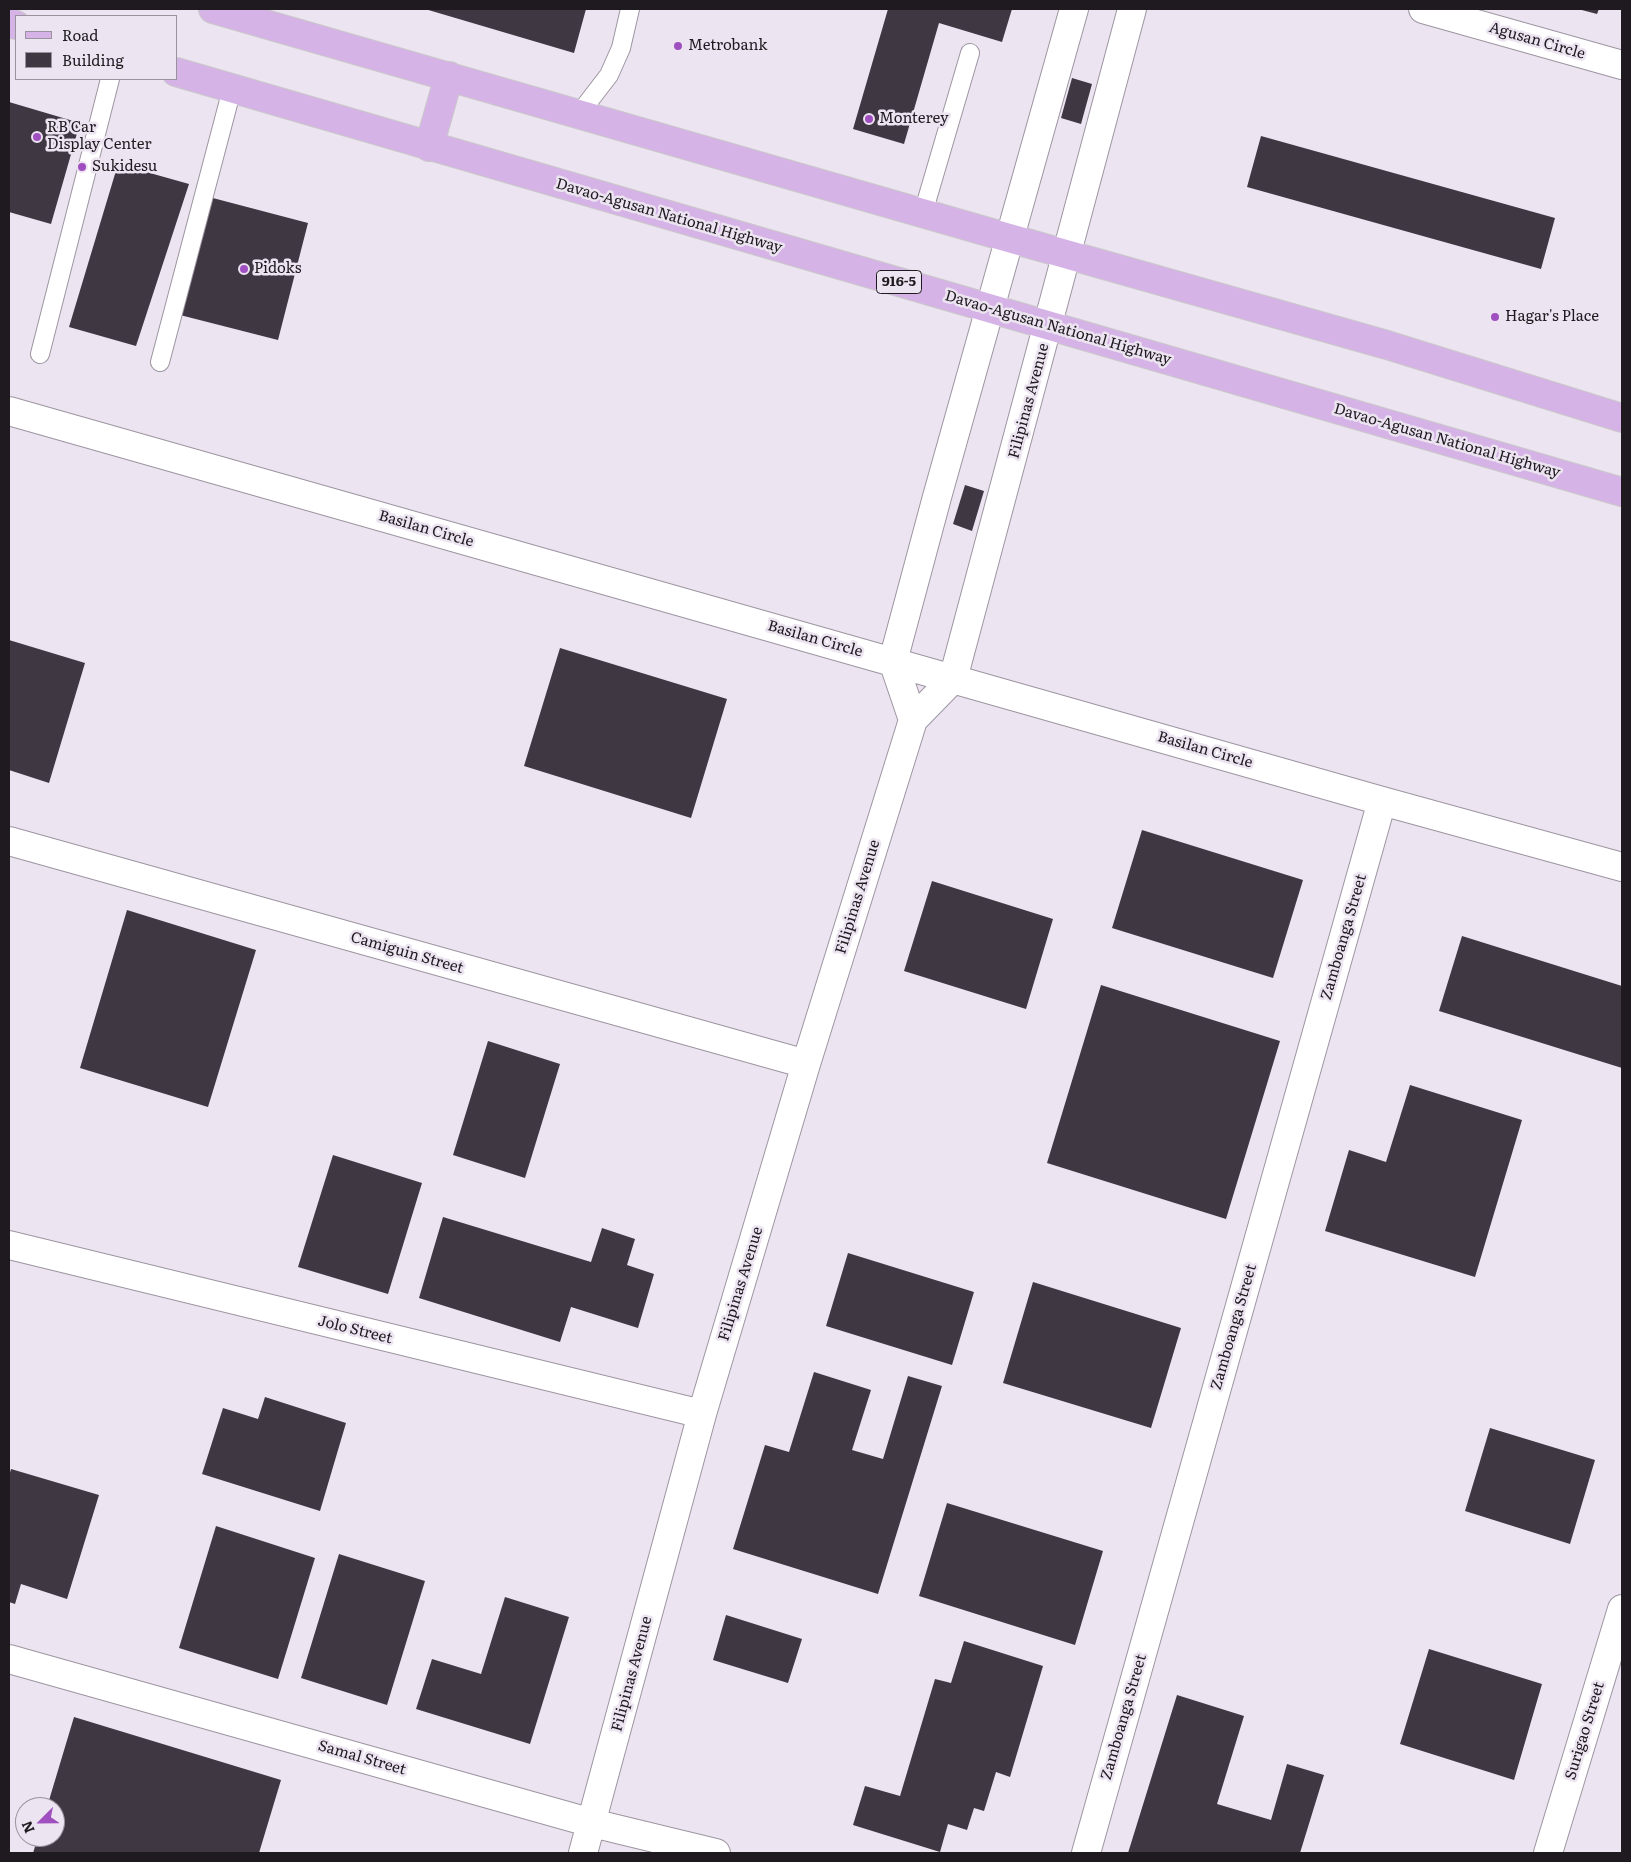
<!DOCTYPE html>
<style>
body{margin:0}
#map{position:relative;width:1631px;height:1862px;overflow:hidden;background:#ede4f1;font-family:Literata,serif}
canvas{display:block}
.frame{position:absolute;inset:0;border:10px solid #1e1a1f;pointer-events:none}
.legend{position:absolute;left:15px;top:15px;width:162px;height:65px;box-sizing:border-box;background:#ede4f1;border:1px solid #9a939d;margin:0;padding:6px 9px;list-style:none;font-size:15px;color:#1e1a1f}
.legend li{display:flex;align-items:center;gap:10px;height:25px}
.legend b{width:25px;border:1px solid #9a939d}
.north{position:absolute;left:15px;top:1797px;width:50px;height:50px;box-sizing:border-box;background:#ede4f1;border:1px solid #9a939d;border-radius:50%;rotate:247deg;font-size:14px;font-weight:700;line-height:20px;text-align:center;color:#1e1a1f}
.north::after{content:'';display:block;margin:auto;width:18px;height:22px;background:#9f4fc0;clip-path:polygon(50% 0,100% 100%,50% 72%,0 100%)}
</style>
<div id="map">
<canvas width="1631" height="1862"></canvas>
<div class="frame"></div>
<ul class="legend">
<li><b style="height:6px;background:#d6b3e6"></b>Road</li>
<li><b style="height:14px;background:#3f3842"></b>Building</li>
</ul>
<div class="north">N</div>
</div>
<script>
const ctx = document.querySelector('canvas').getContext('2d');
ctx.lineJoin = 'round';
function paint(path, color) {
  ctx.fillStyle = color;
  ctx.fill(path, 'evenodd');
}
function strokePath(path, color, width, dash) {
  ctx.strokeStyle = color;
  ctx.lineWidth = width;
  ctx.lineCap = dash ? 'butt' : 'round';
  ctx.setLineDash(dash || []);
  ctx.stroke(path);
}
function drawText(font, color, halo, rows, align = 'center') {
  ctx.font = font + ' Literata,serif';
  ctx.lineWidth = 5;
  ctx.setLineDash([]);
  ctx.textBaseline = 'middle';
  ctx.strokeStyle = halo;
  ctx.fillStyle = color;
  for (const [text, x, y, turn = 0] of rows) {
    ctx.save();
    ctx.translate(x, y);
    ctx.rotate((+turn || 0) * Math.PI / 180);
    ctx.textAlign = isNaN(turn) ? turn : align;
    if (halo) ctx.strokeText(text, 0, 0);
    ctx.fillText(text, 0, 0);
    ctx.restore();
  }
}
paint(new Path2D(`
 M425,9H586L574,53Z
 M888,9H1012L1002,42L939,23L904,144L853,129Z
 M1578,9H1599L1597,14Z
 M1072,78L1092,84L1081,124L1061,118Z
 M9,102L80,123L51,224L9,212Z
 M1261,136L1555,218L1541,269L1247,187Z
 M118,164L189,184L136,346L69,327Z
 M209,197L308,223L278,340L180,315Z
 M965,485L984,491L972,531L953,524Z
 M9,640L85,663L49,783L9,770Z
 M560,648L727,699L691,818L524,766Z
 M1142,830L1303,880L1273,978L1112,928Z
 M932,881L1053,919L1026,1009L904,971Z
 M127,910L256,950L208,1107L80,1068Z
 M1462,936L1622,986V1068L1439,1011Z
 M1101,985L1280,1041L1226,1219L1047,1163Z
 M488,1041L560,1064L525,1178L453,1155Z
 M1410,1085L1522,1120L1475,1277L1325,1231L1349,1150L1386,1162Z
 M333,1155L422,1183L388,1294L298,1267Z
 M443,1217L591,1262L602,1228L635,1239L627,1265L654,1274L638,1328L571,1307L560,1342L419,1298Z
 M848,1253L974,1292L952,1365L826,1326Z
 M1033,1282L1181,1328L1151,1428L1003,1383Z
 M814,1372L871,1390L852,1450L883,1459L908,1376L942,1386L878,1594L733,1549L765,1445L789,1452Z
 M265,1397L346,1423L320,1511L202,1474L223,1408L258,1419Z
 M1490,1428L1595,1460L1570,1544L1465,1511Z
 M11,1469L99,1495L67,1599L21,1584L15,1604L9,1602V1476Z
 M947,1503L1103,1551L1075,1645L919,1596Z
 M216,1526L315,1558L278,1679L179,1648Z
 M339,1554L425,1581L387,1705L301,1678Z
 M505,1597L569,1617L530,1744L416,1709L432,1659L481,1674Z
 M726,1615L802,1639L788,1683L713,1660Z
 M964,1641L1043,1666L1010,1777L996,1772L984,1811L974,1808L967,1830L948,1824L940,1852L853,1825L865,1786L900,1796L935,1679L951,1683Z
 M1429,1649L1542,1684L1514,1780L1400,1744Z
 M1177,1695L1244,1716L1217,1804L1271,1820L1287,1764L1324,1775L1300,1853H1128Z
 M74,1717L281,1780L259,1853H33L38,1837H55V1807H47Z`), '#3f3842');
const lane = new Path2D(`
 M579,114L609,75L621,48L630,9
 M923,213L970,53
 M40,354L110,79
 M160,362L232,89`);
const street = new Path2D(`
 M1423,9L1622,65
 M9,411L1382,801L1622,867
 M913,720L893,661L937,497L1074,9
 M9,841L806,1064
 M9,1245L702,1414
 M9,1659L592,1823L716,1853
 M583,1853L702,1414L806,1064L913,720L953,679L1132,9
 M1086,1853L1382,801
 M1548,1853L1622,1609`);
const primary = new Path2D(`
 M213,9L1009,238L1387,345L1622,418
 M9,22L16,25
 M176,72L1622,492
 M429,147L449,76`);
strokePath(lane, '#9d95a1', 20);
strokePath(street, '#9d95a1', 30);
strokePath(primary, '#c9c8c9', 30);
strokePath(lane, '#fff', 18);
strokePath(street, '#fff', 28);
strokePath(primary, '#d6b3e6', 28);
for (const [x, y, r, color] of [
 [678,46,5,"#9f4fc0"],
 [869,119,5,"#9f4fc0"],
 [37,137,5,"#9f4fc0"],
 [82,167,5,"#9f4fc0"],
 [244,269,5,"#9f4fc0"],
 [1495,317,5,"#9f4fc0"]
]) {
  const dot = new Path2D();
  dot.arc(x, y, r, 0, 2 * Math.PI);
  ctx.fillStyle = color;
  ctx.fill(dot);
  strokePath(dot, '#ede4f1', 2);
}
for (const [x, y, w] of [
 [899,282,45]
]) {
  const box = new Path2D();
  box.roundRect(x - w / 2, y - 11.5, w, 23, 4);
  ctx.fillStyle = '#ede4f1';
  ctx.fill(box);
  strokePath(box, '#1e1a1f', 1);
}
drawText('bold 14px', '#1e1a1f', null, [
 ["916-5",899,282]
]);
drawText('15px', '#1e1a1f', '#ede4f1', [
 ["Agusan Circle",1537,41,16],
 ["Davao-Agusan National Highway",669,216,16],
 ["Davao-Agusan National Highway",1058,328,16],
 ["Filipinas Avenue",1029,401,-75],
 ["Davao-Agusan National Highway",1447,441,16],
 ["Basilan Circle",426,529,16],
 ["Basilan Circle",815,639,16],
 ["Basilan Circle",1205,750,16],
 ["Filipinas Avenue",858,897,-73],
 ["Zamboanga Street",1344,937,-74],
 ["Camiguin Street",407,953,16],
 ["Filipinas Avenue",741,1284,-73],
 ["Zamboanga Street",1234,1327,-74],
 ["Jolo Street",355,1330,14],
 ["Filipinas Avenue",632,1674,-75],
 ["Zamboanga Street",1124,1717,-74],
 ["Surigao Street",1585,1731,-73],
 ["Samal Street",362,1758,16]
]);
drawText('15px', '#1e1a1f', '#ede4f1', [
 ["Metrobank",688,46],
 ["Monterey",879,119],
 ["RB Car",47,128],
 ["Display Center",47,145],
 ["Sukidesu",92,167],
 ["Pidoks",254,269],
 ["Hagar's Place",1505,317]
], 'left');
</script>
